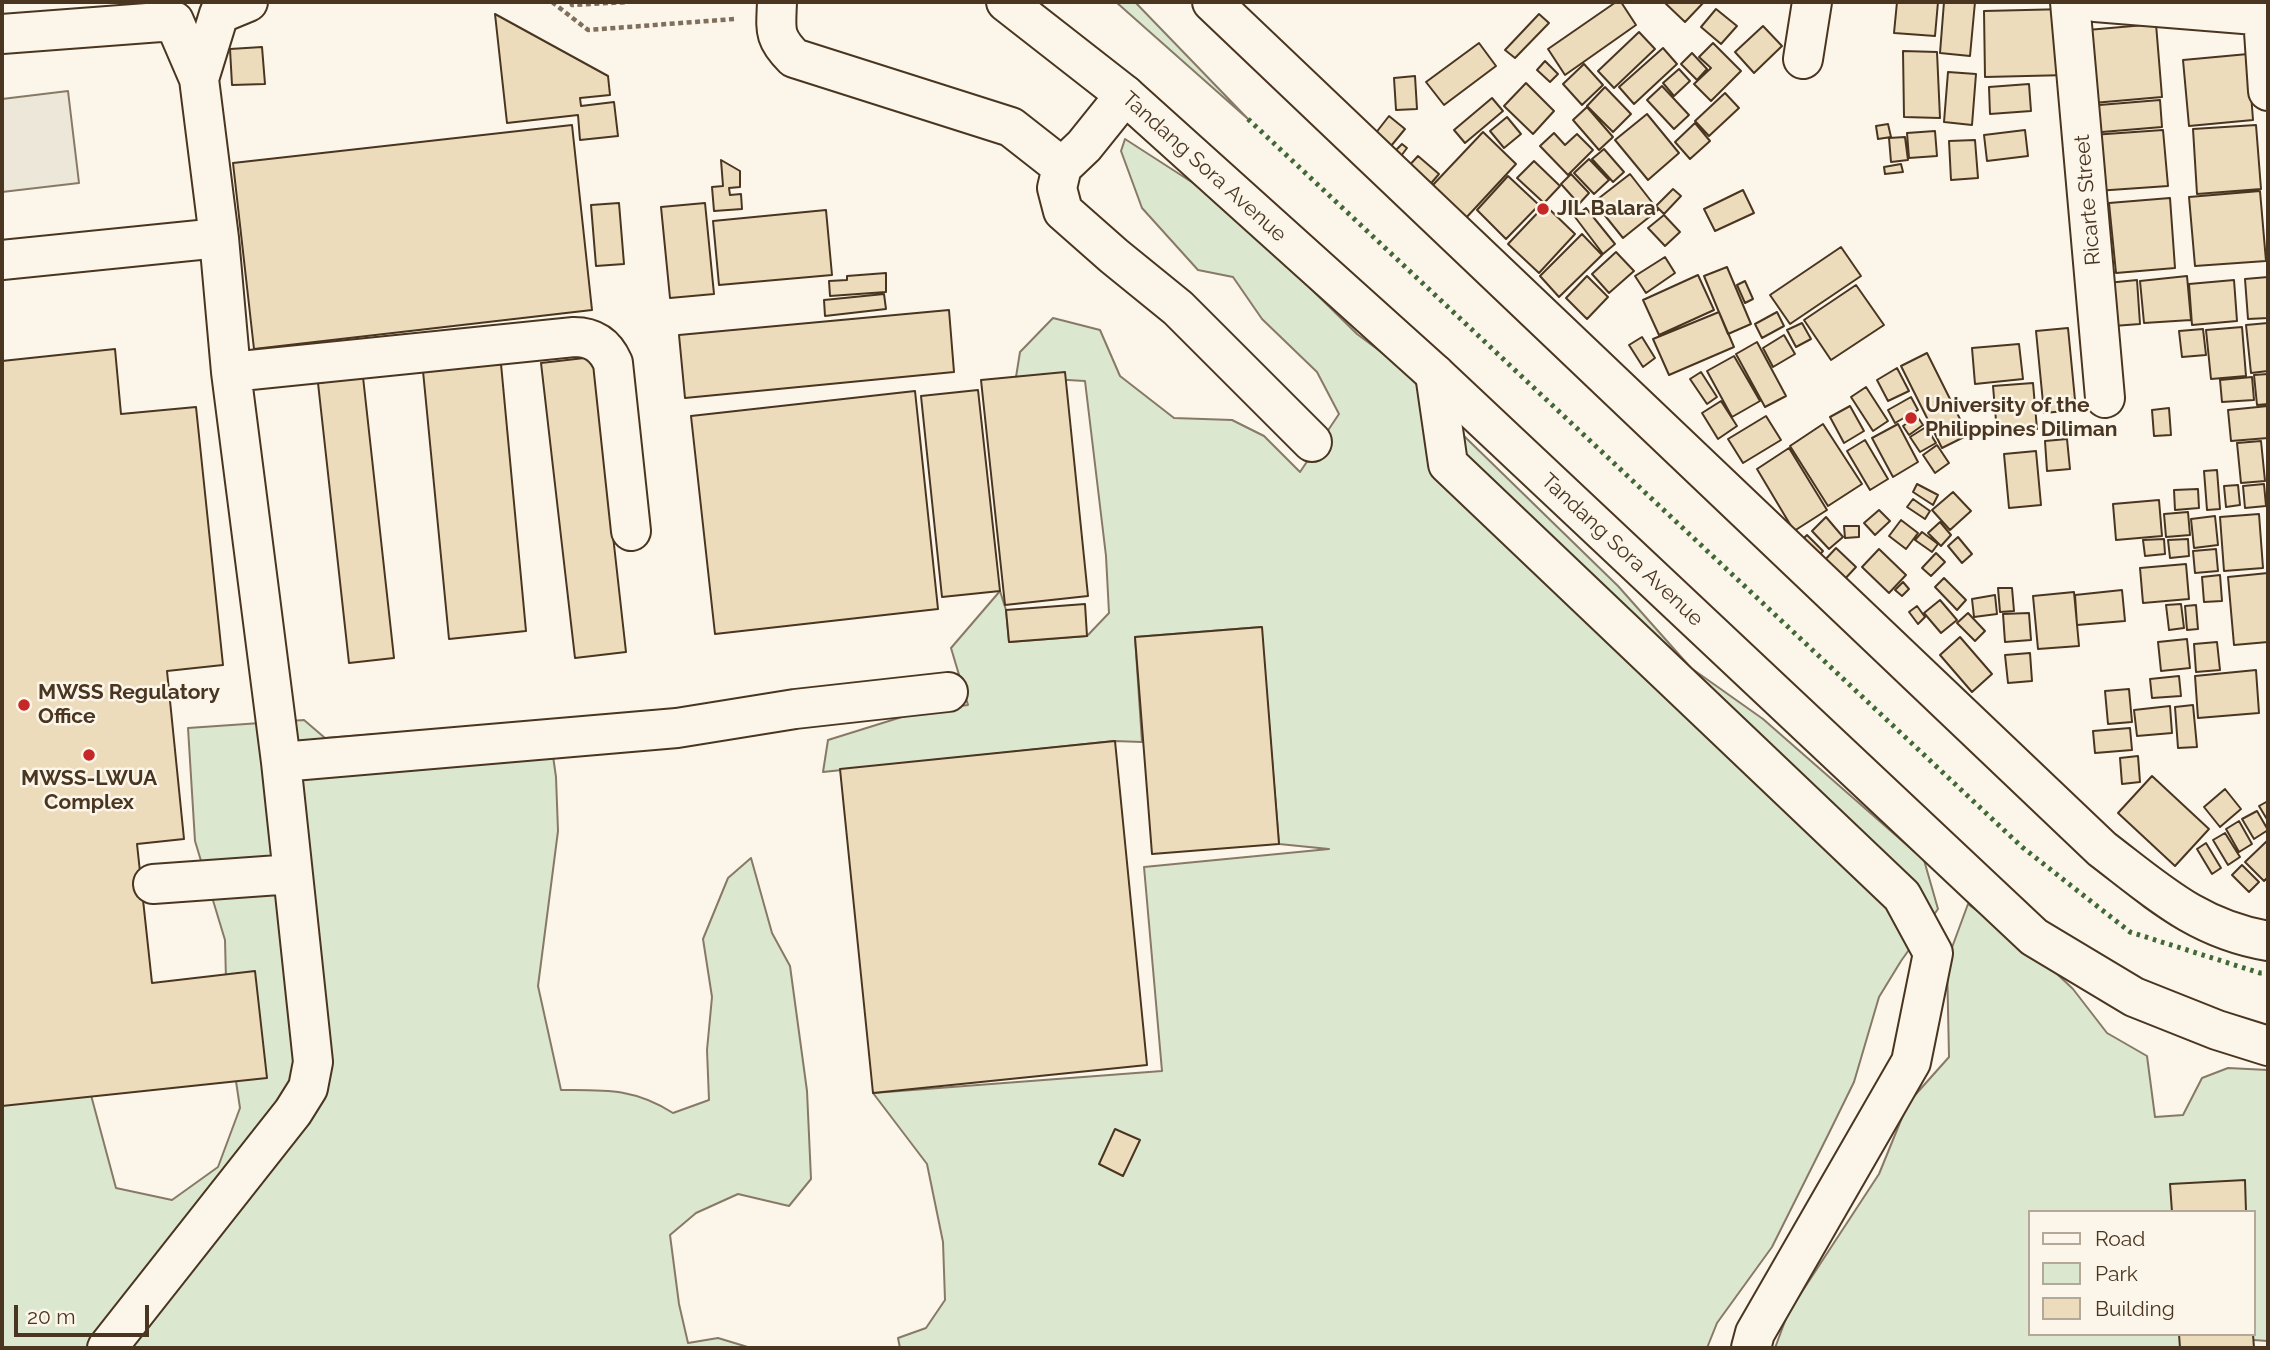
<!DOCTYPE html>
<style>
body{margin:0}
#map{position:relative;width:2270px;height:1350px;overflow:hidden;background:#fbf6e9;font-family:Raleway,sans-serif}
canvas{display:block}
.frame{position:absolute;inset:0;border:4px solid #4a3520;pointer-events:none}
.legend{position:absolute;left:2028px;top:1210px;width:228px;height:126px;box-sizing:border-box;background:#fbf6e9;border:2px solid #b4a999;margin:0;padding:9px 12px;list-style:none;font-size:21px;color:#4a3520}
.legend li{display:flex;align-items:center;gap:14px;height:35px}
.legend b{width:35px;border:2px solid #b4a999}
.scale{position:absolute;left:14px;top:1305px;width:135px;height:32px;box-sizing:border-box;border:4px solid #4a3520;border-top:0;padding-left:9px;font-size:21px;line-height:24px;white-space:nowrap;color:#4a3520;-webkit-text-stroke:5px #fbf6e9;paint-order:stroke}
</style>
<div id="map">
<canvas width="2270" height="1350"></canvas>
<div class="frame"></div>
<ul class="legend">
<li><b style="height:9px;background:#fbf6e9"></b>Road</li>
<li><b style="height:19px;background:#dce7d0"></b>Park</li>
<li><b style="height:19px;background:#ecdcbc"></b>Building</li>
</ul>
<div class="scale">20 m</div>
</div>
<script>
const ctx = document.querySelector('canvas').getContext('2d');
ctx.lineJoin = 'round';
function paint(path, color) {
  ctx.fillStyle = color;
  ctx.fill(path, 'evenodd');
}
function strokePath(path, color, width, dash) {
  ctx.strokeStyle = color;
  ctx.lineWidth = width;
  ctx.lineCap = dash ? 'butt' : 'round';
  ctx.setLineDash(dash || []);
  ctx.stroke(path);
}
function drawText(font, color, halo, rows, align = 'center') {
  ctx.font = font + ' Raleway,sans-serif';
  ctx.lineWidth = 5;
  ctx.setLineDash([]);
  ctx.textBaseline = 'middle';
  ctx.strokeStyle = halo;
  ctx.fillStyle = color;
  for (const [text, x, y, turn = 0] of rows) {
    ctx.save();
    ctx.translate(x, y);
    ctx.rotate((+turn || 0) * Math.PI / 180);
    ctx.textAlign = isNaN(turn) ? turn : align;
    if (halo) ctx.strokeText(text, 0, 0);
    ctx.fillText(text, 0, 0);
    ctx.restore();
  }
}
const green = new Path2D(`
 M1116,2H1135L1248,119Z
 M1125,139L1215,197L1241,220L1357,334L1408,372L1464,436L1618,586L1691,668L1763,719L1924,860L1938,909L1901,961L1879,997L1854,1082L1828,1135L1772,1247L1717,1323L1707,1348H900L898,1338L926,1328L945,1300L943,1242L927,1164L873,1093L1162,1071L1144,867L1329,849L1279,844L1261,627L1135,637L1142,742L1114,741L823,772L828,740L921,711L968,705L951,648L1000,591L1006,610L1009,642L1087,636L1109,613L1106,556L1085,381L1016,377L1020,352L1053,318L1100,330L1120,376L1174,418L1232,420L1264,436L1300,472L1339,414L1317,372L1262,319L1233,277L1198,270L1142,208L1121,151Z
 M304,720L325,738L548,721L556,777L558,831L538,986L561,1090C605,1090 634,1088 673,1113L709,1100L707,1050L712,997L703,939L728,878L751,858L772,933L790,966L807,1091L811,1179L789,1206L738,1194L696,1213L670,1235L679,1304L688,1343L718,1338L751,1348H2V1091L88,1084L116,1188L172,1200L218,1167L240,1108L227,1021L225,940L195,841L188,728Z
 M1968,904L2039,957L2073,989L2107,1033L2147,1056L2155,1117L2183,1115L2202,1078L2228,1068L2268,1070V1341L2224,1338L2198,1348H1775L1788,1313L1879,1174L1908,1103L1949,1057L1947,961ZM2030,1212H2254V1334H2030Z`);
paint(green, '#dce7d0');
strokePath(green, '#887966', 2);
const parking = new Path2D(`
 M68,91L79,183L2,192V99Z`);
paint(parking, '#ede7d9');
strokePath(parking, '#887966', 2);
const building = new Path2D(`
 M1616,2H1621L1636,25L1565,75L1548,49Z
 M1664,2H1704L1685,22Z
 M1897,2H1938L1935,36L1894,33Z
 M1944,2H1975L1970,56L1940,53Z
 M1716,9L1737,26L1721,44L1701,27Z
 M2067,9L2068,75L1985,77L1984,11Z
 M495,14L608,76L610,95L580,98L581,106L614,102L618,136L580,140L578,115L507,123Z
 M1539,14L1549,23L1515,58L1505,50Z
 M2156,24L2162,97L2082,104L2076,31Z
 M1763,26L1782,46L1754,73L1735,52Z
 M1639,32L1655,49L1614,88L1598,71Z
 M1479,43L1496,66L1444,105L1426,82Z
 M1713,43L1741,71L1711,101L1694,84L1711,68L1699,57Z
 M262,47L265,84L232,85L230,49Z
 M1663,48L1677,64L1634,104L1619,87Z
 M1903,51L1937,52L1940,118L1904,117Z
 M1692,53L1707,69L1697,80L1681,64Z
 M2248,54L2253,120L2189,126L2183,60Z
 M1545,61L1558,74L1550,82L1537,70Z
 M1584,64L1603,85L1582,105L1563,84Z
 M1679,69L1690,81L1674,96L1663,83Z
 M1948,72L1976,74L1972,125L1944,122Z
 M1415,76L1417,109L1396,110L1394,78Z
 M1526,83L1554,111L1533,134L1504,106Z
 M2029,84L2031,111L1990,114L1989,87Z
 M1662,86L1689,115L1674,129L1647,100Z
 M1605,87L1631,114L1613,132L1587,106Z
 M1725,93L1739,108L1709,136L1695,121Z
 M1492,98L1503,111L1465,143L1454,130Z
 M2160,100L2162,127L2090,133L2087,106Z
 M1587,107L1613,137L1599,150L1573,120Z
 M1647,114L1679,153L1648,180L1615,140Z
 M1389,116L1405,129L1391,146L1375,134Z
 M1507,117L1521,134L1504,148L1490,131Z
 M1695,123L1710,141L1690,159L1675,142Z
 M1888,124L1891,137L1878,139L1876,126Z
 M572,125L592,310L254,349L233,163Z
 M2256,125L2261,189L2197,194L2193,129Z
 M2025,130L2028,156L1987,161L1984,135Z
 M2163,130L2168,186L2096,191L2092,135Z
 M1935,131L1937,156L1909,158L1907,133Z
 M1483,132L1516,164L1465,219L1431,187Z
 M1554,133L1565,145L1577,134L1593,150L1568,175L1540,146Z
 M1905,137L1908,160L1891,162L1889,138Z
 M1975,140L1978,178L1951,180L1949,141Z
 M1402,144L1407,148L1401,156L1395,151Z
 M1604,149L1624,172L1613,182L1592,159Z
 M1418,156L1439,174L1427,188L1406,169Z
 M1589,159L1609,180L1594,194L1574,173Z
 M721,160L740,171V187L729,188L730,195L741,194L742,209L714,211L712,187L723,186Z
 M1534,161L1560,186L1544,203L1517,178Z
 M1901,164L1903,172L1885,174L1884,167Z
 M1571,174L1589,193L1579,204L1561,184Z
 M1630,174L1658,210L1623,238L1594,202Z
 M1508,176L1539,205L1506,239L1477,210Z
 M1673,189L1681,196L1664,214L1656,206Z
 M1743,190L1754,213L1715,231L1704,209Z
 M2260,191L2266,261L2195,266L2189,197Z
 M2170,198L2175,268L2116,273L2109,203Z
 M619,203L624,264L596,266L591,205Z
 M705,203L714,294L670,298L661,207Z
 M1545,205L1575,234L1539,273L1508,244Z
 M1586,208L1615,244L1603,254L1575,217Z
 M826,210L832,275L719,285L713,221Z
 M1664,215L1680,232L1665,246L1648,228Z
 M1582,234L1602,255L1559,297L1540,276Z
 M1841,247L1861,276L1790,324L1770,295Z
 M1616,252L1634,271L1609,293L1592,274Z
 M1665,257L1675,273L1646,293L1635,276Z
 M1727,267L1751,324L1728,334L1704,276Z
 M886,273V292L830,296L829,281L847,280V276Z
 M1698,275L1714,310L1659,335L1643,300Z
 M1587,276L1608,297L1587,319L1566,298Z
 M2187,276L2191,320L2144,323L2140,281Z
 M2268,277V318L2248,319L2245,279Z
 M2137,280L2140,324L2100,327L2097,284Z
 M2234,280L2237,321L2192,325L2189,284Z
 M1745,281L1753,299L1745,303L1737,285Z
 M1856,285L1884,325L1831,360L1804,320Z
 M884,294L886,309L825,316L824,300Z
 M949,310L954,372L685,398L679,335Z
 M1719,312L1734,347L1669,375L1653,339Z
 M1777,312L1784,326L1762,338L1755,324Z
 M1802,323L1811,339L1796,347L1787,330Z
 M2268,323V371L2251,373L2246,325Z
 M2242,327L2246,376L2211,379L2206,330Z
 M2068,328L2076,410L2044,413L2036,331Z
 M2203,329L2206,355L2182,357L2179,331Z
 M1784,335L1795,354L1773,367L1763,348Z
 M1642,337L1655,358L1643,367L1629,345Z
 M1757,342L1786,396L1765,407L1736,354Z
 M2019,344L2023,379L1975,384L1972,348Z
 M115,349L121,414L196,407L223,665L167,671L184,839L137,844L152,983L255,971L267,1078L2,1106V361Z
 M1927,353L1968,435L1942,448L1901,366Z
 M1734,356L1760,401L1732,417L1707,371Z
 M593,357L626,652L575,658L541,363Z
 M501,364L526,631L449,639L423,371Z
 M1897,368L1909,391L1888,401L1877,380Z
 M1065,372L1088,596L1005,605L981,380Z
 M1701,372L1717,397L1707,404L1690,379Z
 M2268,374V404L2257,405L2254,375Z
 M363,377L394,658L349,663L318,383Z
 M2252,377L2254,400L2222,402L2220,380Z
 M2033,383L2037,429L1997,432L1993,386Z
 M1866,387L1888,421L1873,431L1851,397Z
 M978,390L1000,591L942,597L921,396Z
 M915,391L938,609L715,634L691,416Z
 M1911,397L1918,410L1895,423L1888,410Z
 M1721,401L1737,426L1718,439L1702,413Z
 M1850,406L1864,431L1844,443L1830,417Z
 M2268,406V438L2231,441L2228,410Z
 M2169,408L2171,435L2154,436L2152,410Z
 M1766,416L1781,440L1743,463L1728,439Z
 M1917,416L1923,425L1909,435L1903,426Z
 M1823,424L1862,484L1828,506L1790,446Z
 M1898,424L1918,462L1893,477L1872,438Z
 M1926,427L1936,443L1920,452L1910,437Z
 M2067,439L2070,469L2047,471L2045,441Z
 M1865,440L1888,479L1870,490L1847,451Z
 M2261,441L2265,481L2241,483L2237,443Z
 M1937,445L1949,463L1935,473L1923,455Z
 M1789,448L1827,510L1794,531L1757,469Z
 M2036,451L2041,505L2009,508L2004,454Z
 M2217,470L2220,509L2207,510L2204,471Z
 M1917,484L1938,495L1933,505L1913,492Z
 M2264,484L2266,506L2245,508L2243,486Z
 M2238,485L2240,505L2226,507L2224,486Z
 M2198,489L2199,508L2175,510L2174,490Z
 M1953,492L1971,511L1950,530L1932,510Z
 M1913,499L1930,511L1925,519L1907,507Z
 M2159,500L2162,536L2116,540L2113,504Z
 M1879,510L1890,521L1875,535L1864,523Z
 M2188,512L2190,535L2166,537L2164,514Z
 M2259,514L2263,568L2224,571L2220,517Z
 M2215,516L2218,545L2194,548L2191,519Z
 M1826,517L1843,537L1829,549L1812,531Z
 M1901,520L1918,533L1906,549L1889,536Z
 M1940,522L1951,535L1941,546L1928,533Z
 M1844,526H1859V537L1845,538Z
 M1922,532L1938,544L1932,552L1915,540Z
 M1807,535L1823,551L1816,559L1800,542Z
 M1958,537L1972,554L1962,563L1948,546Z
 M2164,539L2165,554L2145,556L2143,540Z
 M2188,539L2189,556L2170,558L2168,540Z
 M1836,548L1856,567L1843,581L1823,562Z
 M1879,549L1906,575L1889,593L1862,567Z
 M2216,549L2218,571L2195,573L2193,551Z
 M1936,553L1945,562L1931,576L1922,568Z
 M2186,564L2189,599L2143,603L2140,568Z
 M2268,573V642L2234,645L2228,577Z
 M2220,575L2222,601L2204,602L2202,577Z
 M1944,578L1966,600L1957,610L1935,587Z
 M1903,582L1909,589L1902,596L1895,590Z
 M1998,588H2012L2014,611L2000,612Z
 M2122,590L2125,621L2077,625L2075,595Z
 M2074,592L2079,646L2038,649L2033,596Z
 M1995,595L1997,614L1974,617L1972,599Z
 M1940,600L1957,620L1941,633L1924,613Z
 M1085,604L1087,636L1009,642L1006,610Z
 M2181,604L2184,628L2169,630L2166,605Z
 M2196,605L2198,629L2187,630L2185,606Z
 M1917,606L1925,617L1918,624L1909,612Z
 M1968,613L1985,631L1975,641L1957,623Z
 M2029,613L2031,640L2005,642L2003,614Z
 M1262,627L1279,844L1152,854L1135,637Z
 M1960,637L1992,674L1972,692L1940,655Z
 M2187,639L2190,668L2161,671L2158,642Z
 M2217,642L2220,670L2196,672L2194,644Z
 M2030,653L2032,681L2008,683L2005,655Z
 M2256,670L2259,713L2198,718L2195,676Z
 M2179,676L2181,696L2152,698L2150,679Z
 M2129,689L2132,722L2108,724L2105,691Z
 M2193,705L2197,747L2178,748L2175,707Z
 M2170,706L2172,733L2137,736L2134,710Z
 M2130,728L2132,750L2095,753L2093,731Z
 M1115,741L1147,1065L873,1093L840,769Z
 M2138,756L2140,782L2122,784L2120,758Z
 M2152,776L2209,829L2175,866L2118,813Z
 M2225,789L2241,809L2220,827L2204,807Z
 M2268,801V821L2259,806Z
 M2257,811L2268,830L2254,839L2242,819Z
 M2239,821L2252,844L2239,852L2226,829Z
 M2225,833L2240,857L2228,865L2213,840Z
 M2268,840V877L2264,881L2245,862Z
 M2206,843L2221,868L2212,874L2197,849Z
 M2242,865L2259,882L2249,892L2232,875Z
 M1115,1129L1140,1140L1123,1176L1099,1164Z
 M2245,1180L2246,1212H2172L2170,1184Z
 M2179,1334H2253L2254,1348H2180Z`);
paint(building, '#ecdcbc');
strokePath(building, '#4a3520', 2);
const minor = new Path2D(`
 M777,2C776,30 773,37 794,58L1011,127L1062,167
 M2070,2L2105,398
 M2095,2L2268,16
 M2262,2L2268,91
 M2,34L174,21L199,79L219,238L231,372L281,762L313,1062L308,1088L293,1112L107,1348
 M1803,59L1812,2
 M199,79L219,14L248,2
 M1125,95L1084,146L1062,167L1057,188L1063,211L1114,256L1178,308L1312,442
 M2,260L219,238
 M231,372L574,337C593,337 605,345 613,363L631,531
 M1435,374L1448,464L1902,896L1933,953L1911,1062L1755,1333L1751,1348
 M281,762L677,728L795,709L948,692
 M153,884L293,874`);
const major = new Path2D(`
 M1006,2L1125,95L1435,374L2034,937L2134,997L2217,1030L2268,1046
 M1212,2L2102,849C2157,891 2197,929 2268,941`);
strokePath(minor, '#4a3520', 42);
strokePath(major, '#4a3520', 42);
strokePath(new Path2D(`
 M552,2L588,30L734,19
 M571,2L572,5L628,2`), '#7f6f5c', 4.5, [5, 3.5]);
strokePath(minor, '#fbf6e9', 38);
strokePath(major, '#fbf6e9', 38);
strokePath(new Path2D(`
 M1248,119L2022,847L2130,932L2260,973H2268`), '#436837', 5, [3.5, 5]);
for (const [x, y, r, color] of [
 [1543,209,7,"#c62828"],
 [1911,418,7,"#c62828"],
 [24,705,7,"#c62828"],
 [89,755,7,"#c62828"]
]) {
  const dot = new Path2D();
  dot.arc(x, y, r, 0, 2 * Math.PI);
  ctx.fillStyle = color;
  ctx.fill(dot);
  strokePath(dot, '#fbf6e9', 2.5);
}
drawText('21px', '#4a3520', '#fbf6e9', [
 ["Tandang Sora Avenue",1204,167,42],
 ["Ricarte Street",2088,200,-95],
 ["Tandang Sora Avenue",1622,550,43]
]);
drawText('bold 21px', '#4a3520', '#fbf6e9', [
 ["JIL Balara",1557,209],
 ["University of the",1925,406],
 ["Philippines Diliman",1925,430],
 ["MWSS Regulatory",38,693],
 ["Office",38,717],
 ["MWSS-LWUA",89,779,"center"],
 ["Complex",89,803,"center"]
], 'left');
</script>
